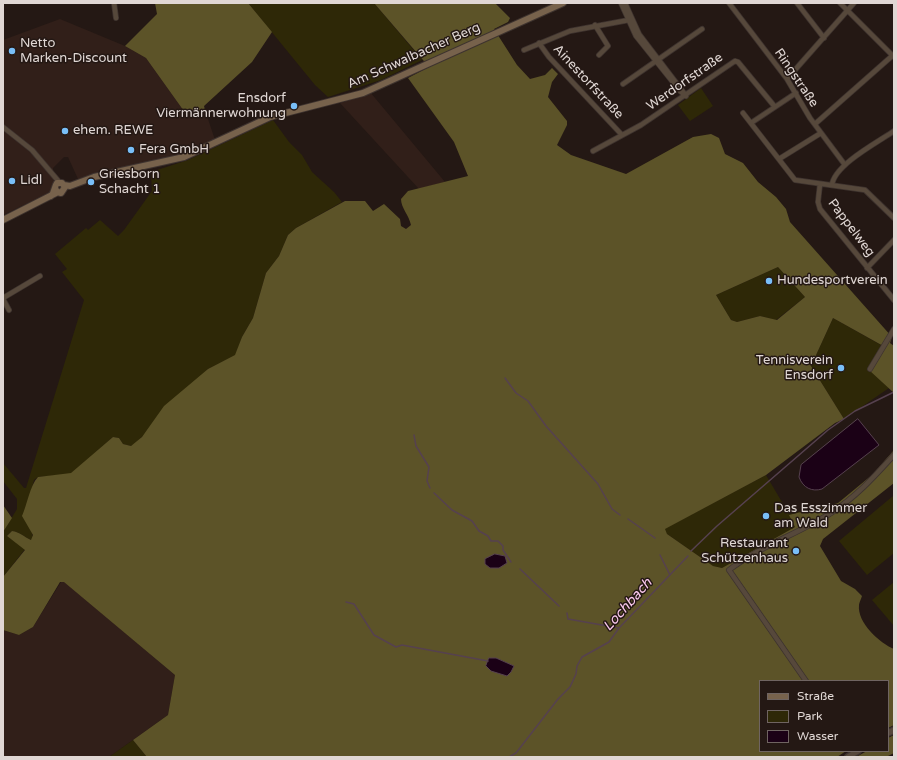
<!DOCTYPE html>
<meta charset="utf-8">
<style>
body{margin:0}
#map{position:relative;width:897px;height:760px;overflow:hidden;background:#241814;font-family:"Varela Round",sans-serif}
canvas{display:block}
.frame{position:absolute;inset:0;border:4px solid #e0d7d4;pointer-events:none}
.legend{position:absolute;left:759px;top:680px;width:130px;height:72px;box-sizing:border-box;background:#241814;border:1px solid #6f6461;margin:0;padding:5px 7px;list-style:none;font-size:12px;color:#e0d7d4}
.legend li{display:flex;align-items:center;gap:8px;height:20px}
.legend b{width:20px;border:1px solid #6f6461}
</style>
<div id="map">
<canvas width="897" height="760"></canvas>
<div class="frame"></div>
<ul class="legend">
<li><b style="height:5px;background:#77624c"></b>Straße</li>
<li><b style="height:11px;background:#2e2807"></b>Park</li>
<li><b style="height:11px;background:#1b0116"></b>Wasser</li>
</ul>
</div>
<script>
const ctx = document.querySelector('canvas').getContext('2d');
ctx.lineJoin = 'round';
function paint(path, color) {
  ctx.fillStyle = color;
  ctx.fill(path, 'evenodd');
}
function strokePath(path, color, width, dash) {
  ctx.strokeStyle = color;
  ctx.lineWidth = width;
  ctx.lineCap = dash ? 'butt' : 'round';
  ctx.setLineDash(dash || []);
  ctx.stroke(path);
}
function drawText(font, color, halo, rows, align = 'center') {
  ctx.font = font + ' "Varela Round",sans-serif';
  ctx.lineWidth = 3;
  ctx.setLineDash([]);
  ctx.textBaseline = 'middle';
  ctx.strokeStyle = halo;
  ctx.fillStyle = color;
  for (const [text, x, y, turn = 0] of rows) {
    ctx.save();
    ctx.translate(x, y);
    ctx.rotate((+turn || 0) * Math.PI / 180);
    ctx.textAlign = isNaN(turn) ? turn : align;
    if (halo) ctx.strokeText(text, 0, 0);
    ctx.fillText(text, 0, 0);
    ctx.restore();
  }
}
paint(new Path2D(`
 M60,19L125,46L146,58L186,114L205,110L215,140L183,154L93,174L78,179L68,157H64L53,168L54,182L49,193L3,215V40Z
 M370,92L445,182L419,189L340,103Z
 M61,582H65L175,675L168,715L109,757H3V630L19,635L33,627Z`), '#311f19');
paint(new Path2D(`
 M248,3H374L422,60L381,80L328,97L315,85Z
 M701,88L713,106L690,121L678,105Z
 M273,120L289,142L302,155L312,172L334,192L342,202L296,228L288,235L279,256L266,273L253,318L242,337L236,355L208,369L135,444L131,446L123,444L119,438L113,437L71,474L38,477L34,480L27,507L33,538L31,540C24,537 20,532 12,531L7,536L25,549L3,577V532L17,509V499L3,481V463L24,488H26L84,300L62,272L67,269L55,254L86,228L88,230L100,220L118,236L124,230L152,191L151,175L154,171L188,160Z
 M778,267L805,297L776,320L760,316L737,322L731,320L716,295Z
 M833,318L881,345L869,370L889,388L844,419L811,366Z
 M766,475L789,514L838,503L722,568L713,566L667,534L664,529Z
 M893,496L894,553L867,575L839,541Z
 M894,582V626L872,600Z
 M133,740L147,757H109Z`), '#2e2807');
paint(new Path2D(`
 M155,3H248L272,32L252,62L204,106L205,110L186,114L146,58L125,46L157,14Z
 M374,3H495L510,18L508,22L494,29L517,65L530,79L545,75L552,68L558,74L552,82L548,97L567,121V125L557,145L571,155L626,174L693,137L711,134L719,138L725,154L743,163L758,182L776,197L786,209L790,222L892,337L890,343L894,346V393L870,371L885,347L833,318L811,366L844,419L835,423L766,475L665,529L667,534L713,566L722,568L795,527L789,515L838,503L872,475L894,450V483L823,539L820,546L841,581L855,589L862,596C861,599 859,603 859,605C857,623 880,643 894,649V725L888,728V681H760V751H846L837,757H147L133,740L168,715L175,675L64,582H60L33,627L19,635L3,630V577L25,550L7,536L12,531C20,532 24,537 31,540L33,535L22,516C27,505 30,485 38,477L71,473L113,437L119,438L123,444L131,446L142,437L164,406L208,369L235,355L242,337L253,318L266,273L279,256L288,235L296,228L345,201H365L373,211L384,204L400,219L401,226L406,229L411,225C409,215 401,208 401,199L408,191L468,176L454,142L408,78L429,67ZM778,267L805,297L777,320L760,316L737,322L731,320L716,295ZM489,658H496L514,666H486Z
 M3,505L12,518L3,532Z
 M894,735V753L886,757H856L867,751H888V738Z`), '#5c5328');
const water = new Path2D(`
 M858,419L879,445L822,489C812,492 803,488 799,477L801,465Z
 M495,554L505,556L507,563L499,568H490L485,564V559Z
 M489,658H496L514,666L511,672L507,676L491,671L486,666Z`);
paint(water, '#1b0116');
strokePath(water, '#56414f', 1);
strokePath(new Path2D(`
 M505,378L516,393L528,401L546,426L598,484L612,509L620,515
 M414,435L416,446L429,467L427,481L430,488
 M434,493L452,510L472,521L479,531L488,536L491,541H498L503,546V550L511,562
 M628,519L655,538
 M691,551L717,526L828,430L855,411L894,392
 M660,555L670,575
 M520,569L559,606
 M346,602L354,604L374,635L396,647L402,645L488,661
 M567,613L568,619L619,628
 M509,757L516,753L558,699L570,687L576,674L577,666L582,657L609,642L619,628L688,556`), '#56414f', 1.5);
const minor = new Path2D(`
 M114,3L116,18
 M621,3L636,36L680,91L686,96
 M625,3L639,34L684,93
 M729,3L787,79L810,118L845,165
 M797,3L824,38
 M840,3L894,57
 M595,25L608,46L599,55
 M539,43L549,57L622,135
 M524,50L570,31L629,20
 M787,79L854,3
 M623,84L702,29
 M743,113L795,180L865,190L894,218
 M751,123L796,93
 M815,124L892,56
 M3,127L32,150L60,183
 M593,151L641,125L735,61L738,62L775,107
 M779,159L821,133
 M820,184L818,202L820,209L894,300
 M832,185C834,165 878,142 894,131
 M867,268L894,240
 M3,298L40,276
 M3,299L9,310
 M870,369L894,329
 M806,681L729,570C760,546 798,534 831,513C856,497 874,477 894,455`);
const tertiary = new Path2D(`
 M888,733L894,730
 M848,757L858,751`);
const secondary = new Path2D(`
 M64,185L70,186L94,177L184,157L270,117L363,93L563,3
 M51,196C55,192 54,187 57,183H62L65,187L61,193L57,192L55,188
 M3,220L58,192`);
strokePath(minor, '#3e332f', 6);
strokePath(tertiary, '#3e332f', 8);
strokePath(secondary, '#3e332f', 8);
strokePath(minor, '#56483b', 4.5);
strokePath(tertiary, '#56483b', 5.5);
strokePath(secondary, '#77624c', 6);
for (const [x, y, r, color] of [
 [12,51,4,"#79bff8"],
 [294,106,4,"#79bff8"],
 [65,131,4,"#79bff8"],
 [131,150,4,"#79bff8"],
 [12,181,4,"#79bff8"],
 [91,182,4,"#79bff8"],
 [769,281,4,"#79bff8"],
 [841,368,4,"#79bff8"],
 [766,516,4,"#79bff8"],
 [796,551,4,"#79bff8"]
]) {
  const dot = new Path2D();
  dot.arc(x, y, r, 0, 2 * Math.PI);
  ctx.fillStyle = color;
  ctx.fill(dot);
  strokePath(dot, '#241814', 1.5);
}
drawText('13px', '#e0d7d4', '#241814', [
 ["Netto",20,44],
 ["Marken-Discount",20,59],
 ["Ensdorf",286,99,"right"],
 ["Viermännerwohnung",286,114,"right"],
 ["ehem. REWE",73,131],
 ["Fera GmbH",139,150],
 ["Griesborn",99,175],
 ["Schacht 1",99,190],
 ["Lidl",20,181],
 ["Hundesportverein",777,281],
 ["Tennisverein",833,361,"right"],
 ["Ensdorf",833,376,"right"],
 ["Das Esszimmer",774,509],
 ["am Wald",774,524],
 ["Restaurant",788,544,"right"],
 ["Schützenhaus",788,559,"right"]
], 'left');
drawText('13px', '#e0d7d4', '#241814', [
 ["Am Schwalbacher Berg",414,56,-24],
 ["Ringstraße",796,78,56],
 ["Ainestorfstraße",588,82,47],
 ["Werdorfstraße",685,82,-35],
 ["Pappelweg",851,228,53]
]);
drawText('italic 14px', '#fac8ed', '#241814', [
 ["Lochbach",628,605,-48]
]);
</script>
